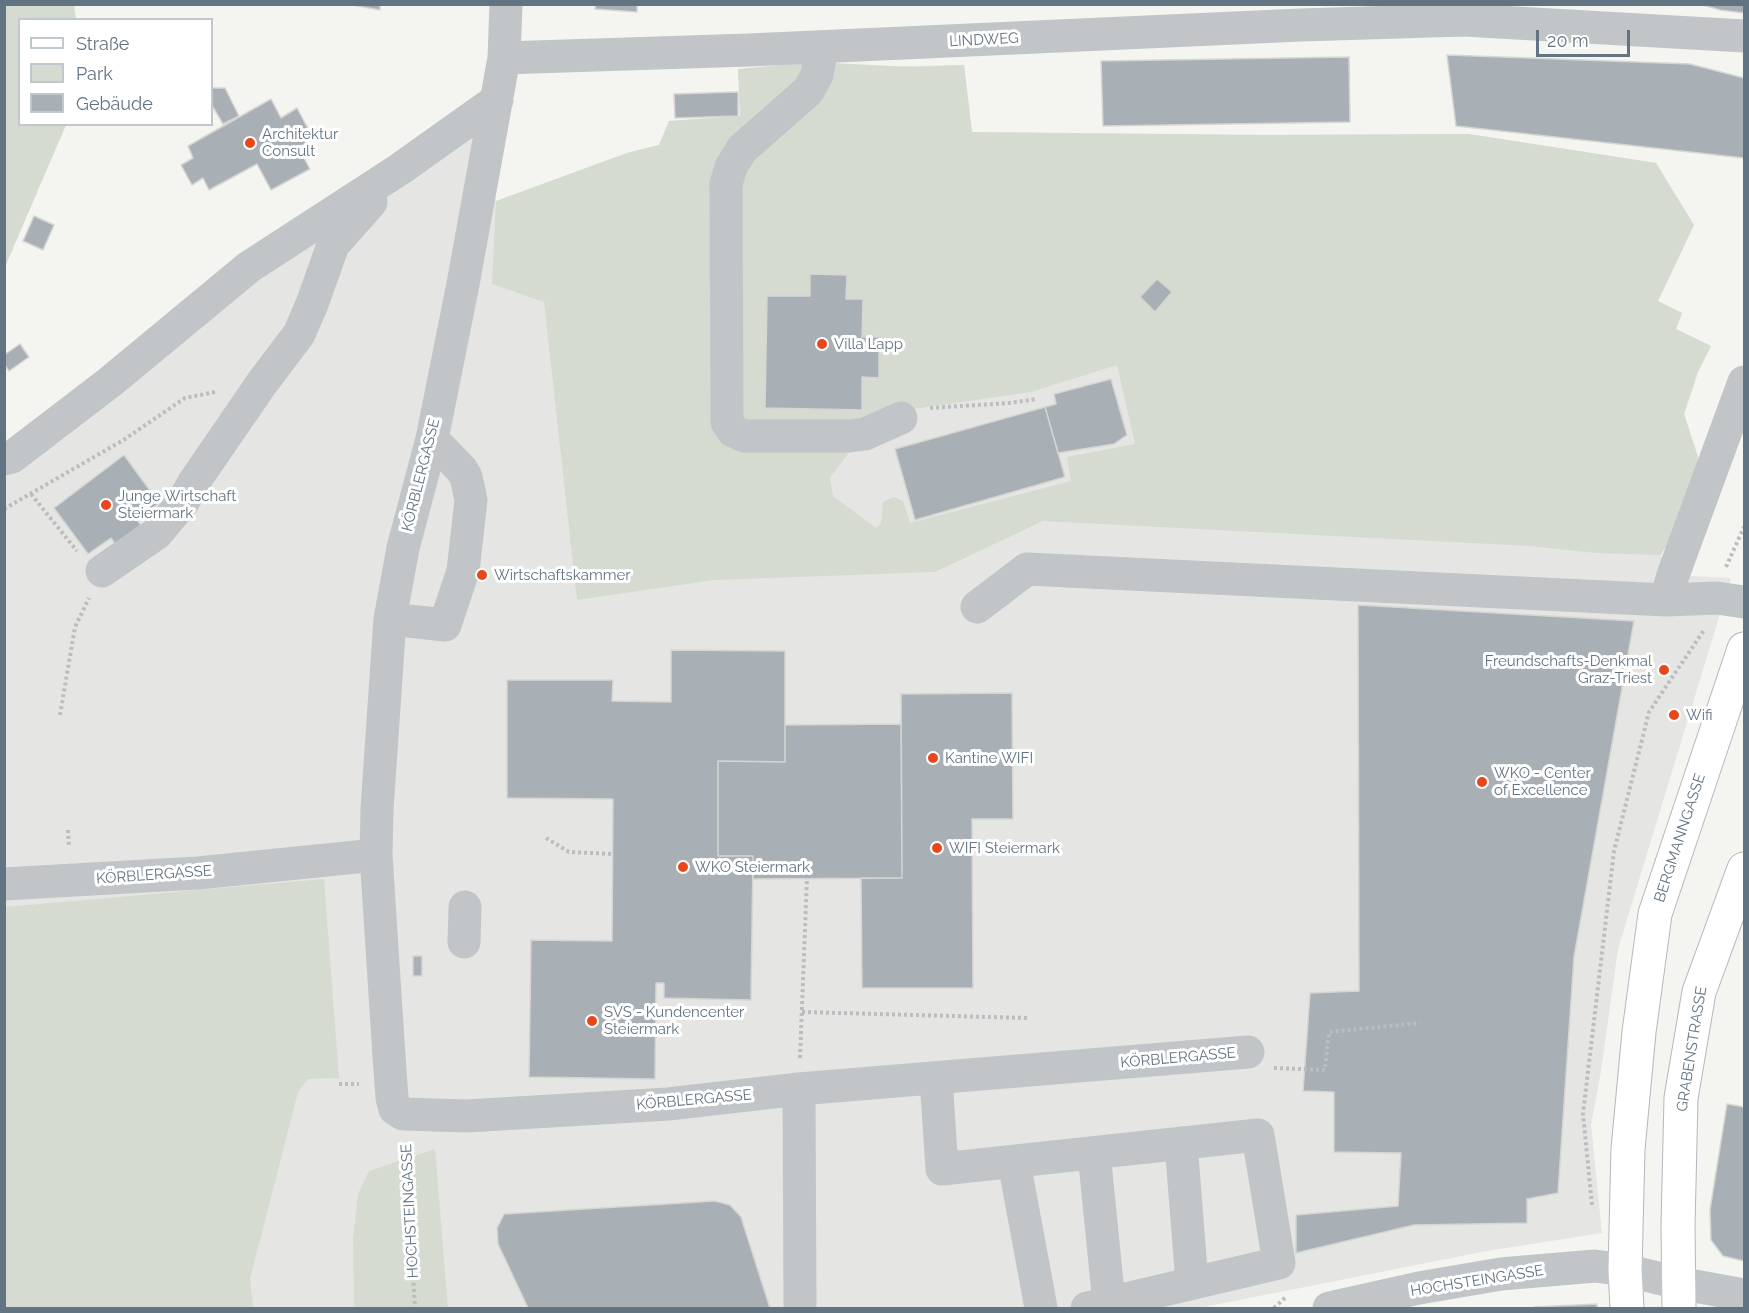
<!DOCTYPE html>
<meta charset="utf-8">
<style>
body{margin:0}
#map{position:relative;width:1749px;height:1313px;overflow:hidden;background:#f4f4f0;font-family:Raleway,sans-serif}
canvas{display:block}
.frame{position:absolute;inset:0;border:6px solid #627482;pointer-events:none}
.legend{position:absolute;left:18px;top:18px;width:195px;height:108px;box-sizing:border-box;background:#fff;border:2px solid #c0c7cd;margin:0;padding:8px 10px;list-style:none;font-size:18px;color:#627482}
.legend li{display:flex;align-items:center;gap:12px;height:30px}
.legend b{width:30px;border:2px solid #c0c7cd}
.scale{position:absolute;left:1536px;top:30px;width:94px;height:27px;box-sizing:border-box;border:3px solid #627482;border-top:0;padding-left:8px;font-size:18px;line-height:21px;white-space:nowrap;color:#627482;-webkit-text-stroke:4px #fff;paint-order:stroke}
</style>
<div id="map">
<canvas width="1749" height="1313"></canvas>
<div class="frame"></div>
<ul class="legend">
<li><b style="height:8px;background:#fff"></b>Straße</li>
<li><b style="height:16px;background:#d5dbd1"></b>Park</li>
<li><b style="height:16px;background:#a8b0b5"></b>Gebäude</li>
</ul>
<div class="scale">20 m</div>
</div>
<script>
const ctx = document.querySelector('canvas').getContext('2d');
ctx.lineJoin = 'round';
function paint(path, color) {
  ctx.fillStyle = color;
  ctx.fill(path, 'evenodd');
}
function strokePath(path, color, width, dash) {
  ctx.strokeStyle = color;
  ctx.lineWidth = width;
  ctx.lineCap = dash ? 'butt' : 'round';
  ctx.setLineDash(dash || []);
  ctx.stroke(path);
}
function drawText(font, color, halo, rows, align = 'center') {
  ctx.font = font + ' Raleway,sans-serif';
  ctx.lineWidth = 6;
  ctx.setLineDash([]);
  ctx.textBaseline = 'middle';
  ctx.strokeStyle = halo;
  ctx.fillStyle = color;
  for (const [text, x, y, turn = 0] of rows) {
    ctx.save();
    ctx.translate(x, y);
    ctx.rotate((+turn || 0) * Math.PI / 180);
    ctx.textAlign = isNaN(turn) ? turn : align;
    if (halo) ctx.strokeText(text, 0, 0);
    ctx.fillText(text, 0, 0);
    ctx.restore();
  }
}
paint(new Path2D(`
 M964,65L972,132L1232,135L1469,134L1656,163L1694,225L1658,301L1682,313L1676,329L1711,346L1698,372L1684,414L1698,457L1694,496L1661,555L1673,575L1731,578L1618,949L1601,1071L1591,1125L1602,1233L1487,1251L1199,1308H5V459L497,100L487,156L496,201L627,153L659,145L669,121L740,116L738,69Z`), '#e5e5e3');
paint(new Path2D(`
 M5,4L74,5L76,19L20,20V124L66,125L5,267Z
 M811,62L913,67L964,65L972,132L1272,135L1469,134L1656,163L1694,225L1658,301L1682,313L1676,329L1711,346L1698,372L1684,414L1698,457L1694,496L1661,555L1596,553L1530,546L1043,521L935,572L714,580L577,600L544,302L492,284L496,201L627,153L659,145L669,121L740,116L738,69ZM1117,365L1135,444L1067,457L1071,481L910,523L903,501L894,497L883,502L881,523L876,528L833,496L830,477L879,414L1031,392Z
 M324,879L339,1078L308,1079L298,1092L250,1279L253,1308H5V907Z
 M435,1149L448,1308H354L353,1240L358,1194L369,1171Z`), '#d5dbd1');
const building = new Path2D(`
 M347,4H380V10Z
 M596,4H637V12L595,9Z
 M1700,4H1744V13L1720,10Z
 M1447,55L1690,64L1744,78V158L1456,126Z
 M1349,57L1350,122L1103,126L1101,61Z
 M212,88H225L239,116L223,124L213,107L212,108Z
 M738,92V116L675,118L674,94Z
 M271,99L281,118L297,108L314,140L298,147L310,169L271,190L257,164L209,190L203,178L192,185L181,165L193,158L188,146Z
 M34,216L54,225L43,250L23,241Z
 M810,274L847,275L846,299H863L862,337H879V378L862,377V410L765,408L767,296H810Z
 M1157,279L1172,292L1155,312L1140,297Z
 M20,344L29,357L9,371L4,364V355Z
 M1111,379L1127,435L1114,444L1058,453L1045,407L1056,404L1054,394Z
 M1045,407L1065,477L915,520L895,449Z
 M124,455L159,503L137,520L141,525L115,544L111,538L88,554L54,508Z
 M1358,605L1634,621L1574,957L1558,1193L1527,1199V1223L1414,1225L1296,1253V1215L1398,1206L1401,1153L1334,1152V1092L1303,1091L1310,993L1359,991Z
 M671,650L785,651V762L718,761V856H753L751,1000L664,998V983H656L655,1079L529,1077L531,940L612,941L613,799L507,798V680H613L612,701L671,702Z
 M1012,693L1013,819H972L973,988H862L861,878H902L901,694Z
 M901,724L902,878L753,879V856H718V761L785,762V725Z
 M413,956H422V976H413Z
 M1727,1104L1744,1107V1261L1723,1256L1711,1240L1710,1210Z
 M715,1201L730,1205L741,1217L770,1308H528L498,1244L497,1228L504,1214Z
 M1597,1304V1308H1534V1307Z`);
paint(building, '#a8b0b5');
strokePath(building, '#d5d5d3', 1.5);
const major = new Path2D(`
 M1627,1308L1625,1270L1628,1149L1639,1032L1655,914L1744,649
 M1679,1308L1678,1226L1681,1098L1699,992L1744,869`);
strokePath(major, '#b4b8bc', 35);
strokePath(new Path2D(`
 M930,408L1009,403L1037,399
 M31,494L77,551
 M4,509L125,439L185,398L215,392
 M1726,567L1744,527
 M60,715L75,627L89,598
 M68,830L69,847
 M546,838L569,852L613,854
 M802,1012L1027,1018
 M800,1058L807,878
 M1274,1068L1325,1070L1329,1032L1420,1023
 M339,1084H359
 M406,1145L415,1308
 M1592,1205L1583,1114L1614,851L1649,712L1704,630
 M1274,1308L1287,1296`), '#bbbdbf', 4, [3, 3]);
strokePath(new Path2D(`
 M506,4L504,58L463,284L432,439L403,548L390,619L377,809L376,855L389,1056L392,1098L395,1109L403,1114L467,1116L668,1104L799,1089L1248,1052
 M822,47L817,75L808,91L742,149L731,167L726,184L727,422L733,431L744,436H850L865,434L901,418
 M504,58L749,50L1301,25L1464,20L1744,36
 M4,459L12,457L110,382L249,267L400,169L497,100
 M102,571L156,534L183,502L194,482L262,383L299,334L312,304L333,245L371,202
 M1666,600L1673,575L1744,382
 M977,607L1027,569L1666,600L1717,598L1744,602
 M390,619L445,625L463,571L471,500L466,477L462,470L432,439
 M4,884L198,873L376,855
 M464,942L465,907
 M936,1078L942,1169L1258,1135L1279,1263L1087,1308
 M799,1089L800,1308
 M1181,1143L1192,1283
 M1094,1153L1109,1303
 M1014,1162L1041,1308
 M1329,1308L1419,1288L1501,1274L1595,1266L1625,1270L1678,1283L1744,1295`), '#c1c5c8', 33);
strokePath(major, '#fff', 33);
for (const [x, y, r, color] of [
 [250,143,6,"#e8471c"],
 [822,344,6,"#e8471c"],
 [106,505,6,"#e8471c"],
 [482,575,6,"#e8471c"],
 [1664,670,6,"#e8471c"],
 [1674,715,6,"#e8471c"],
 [933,758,6,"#e8471c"],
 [1482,782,6,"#e8471c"],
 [937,848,6,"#e8471c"],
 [683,867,6,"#e8471c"],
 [592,1021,6,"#e8471c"]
]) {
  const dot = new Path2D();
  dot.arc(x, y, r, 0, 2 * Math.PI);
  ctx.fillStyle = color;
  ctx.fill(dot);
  strokePath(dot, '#fff', 2);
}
drawText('15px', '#627482', '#fff', [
 ["LINDWEG",984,40,-3],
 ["KÖRBLERGASSE",421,475,-76],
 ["BERGMANNGASSE",1680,838,-72],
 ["KÖRBLERGASSE",154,875,-4],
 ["GRABENSTRASSE",1692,1049,-81],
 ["KÖRBLERGASSE",1178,1058,-5],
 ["KÖRBLERGASSE",694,1100,-5],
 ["HOCHSTEINGASSE",410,1211,-93],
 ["HOCHSTEINGASSE",1477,1281,-9]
]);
drawText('15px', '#627482', '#fff', [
 ["Architektur",262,134],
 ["Consult",262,151],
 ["Villa Lapp",834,344],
 ["Junge Wirtschaft",118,496],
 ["Steiermark",118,513],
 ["Wirtschaftskammer",494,575],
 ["Freundschafts-Denkmal",1652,661,"right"],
 ["Graz-Triest",1652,678,"right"],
 ["Wifi",1686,715],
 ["Kantine WIFI",945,758],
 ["WKO - Center",1494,773],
 ["of Excellence",1494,790],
 ["WIFI Steiermark",949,848],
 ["WKO Steiermark",695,867],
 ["SVS - Kundencenter",604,1012],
 ["Steiermark",604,1029]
], 'left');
</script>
